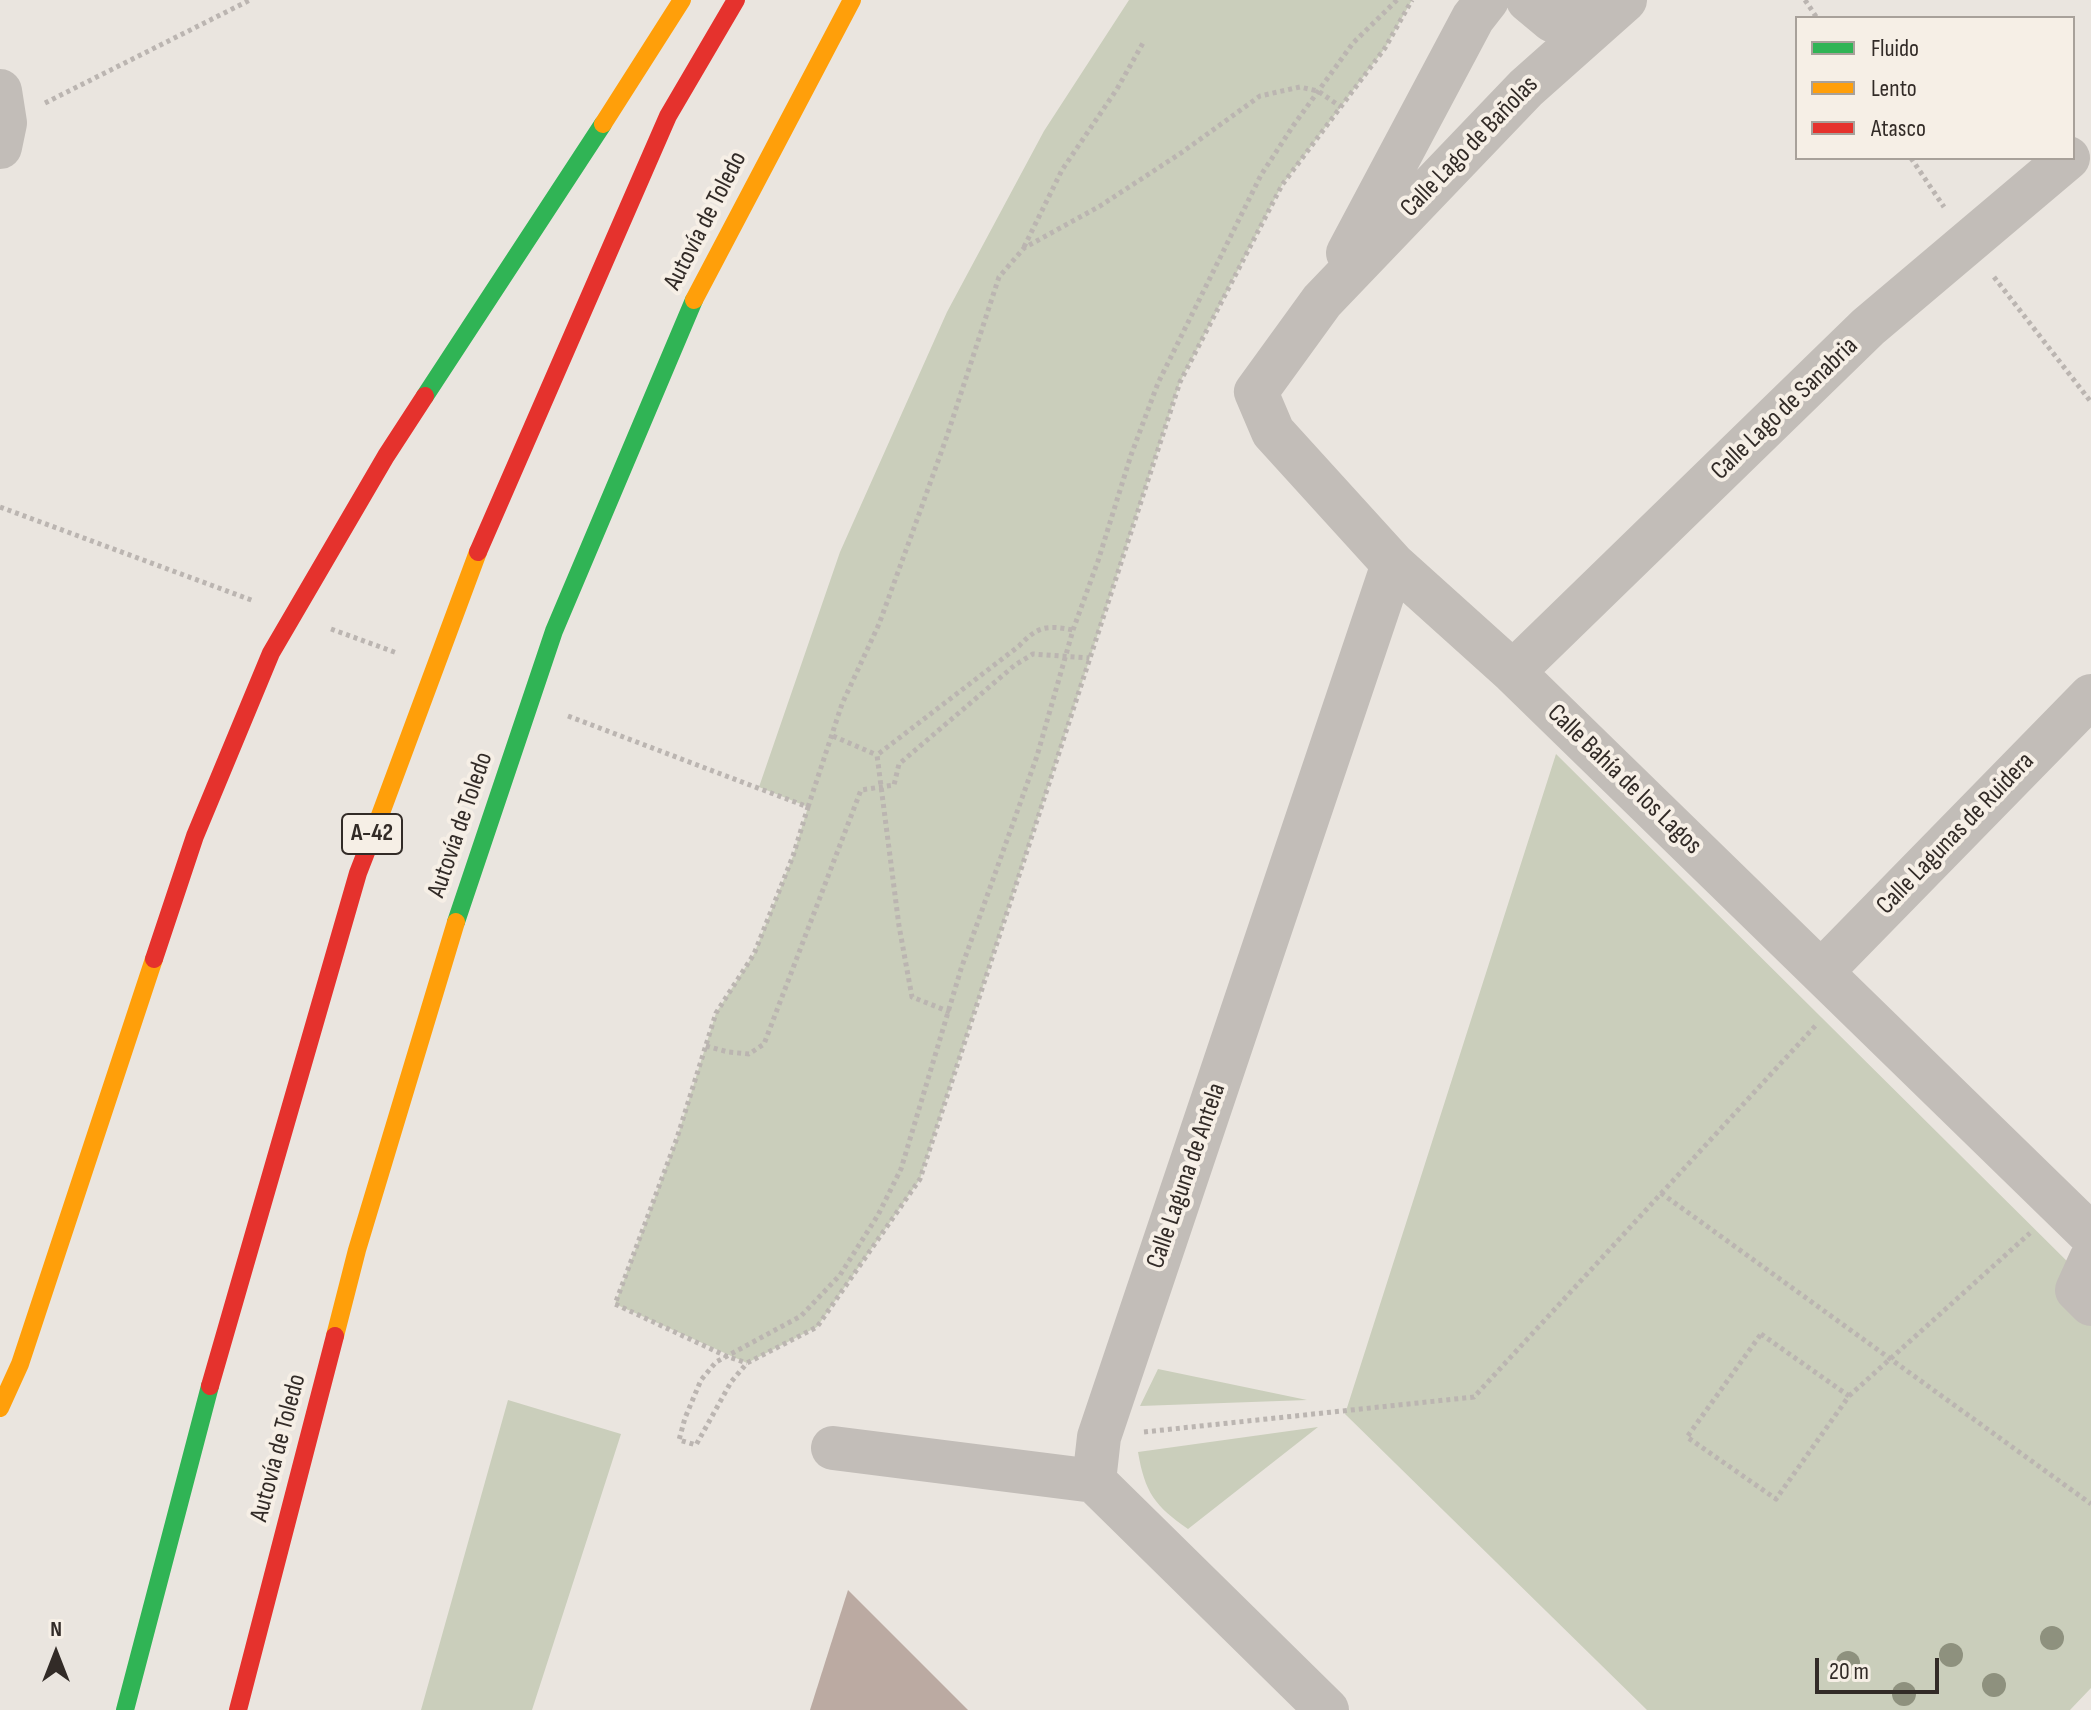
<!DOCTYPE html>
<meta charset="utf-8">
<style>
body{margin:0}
#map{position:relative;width:2091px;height:1710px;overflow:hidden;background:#eae5df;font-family:"Sofia Sans Condensed",sans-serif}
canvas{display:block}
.legend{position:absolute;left:1795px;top:16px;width:280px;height:144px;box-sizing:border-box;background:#f6efe6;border:2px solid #a8a19a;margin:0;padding:10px 14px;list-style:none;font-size:24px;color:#322b27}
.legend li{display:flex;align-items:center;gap:16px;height:40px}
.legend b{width:40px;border:2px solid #a8a19a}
.north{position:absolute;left:16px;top:1614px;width:80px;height:80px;-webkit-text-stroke:6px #f6efe6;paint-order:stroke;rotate:0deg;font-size:22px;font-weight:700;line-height:32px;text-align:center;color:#322b27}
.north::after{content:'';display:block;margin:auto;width:28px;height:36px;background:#322b27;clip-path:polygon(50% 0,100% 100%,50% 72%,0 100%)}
.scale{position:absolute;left:1815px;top:1658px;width:124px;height:36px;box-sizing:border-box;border:4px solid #322b27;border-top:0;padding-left:10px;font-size:24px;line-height:28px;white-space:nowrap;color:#322b27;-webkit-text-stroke:6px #f6efe6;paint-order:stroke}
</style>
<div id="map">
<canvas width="2091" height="1710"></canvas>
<ul class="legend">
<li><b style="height:10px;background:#30b455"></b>Fluido</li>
<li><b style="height:10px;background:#ff9f0a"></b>Lento</li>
<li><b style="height:10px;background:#e5322d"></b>Atasco</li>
</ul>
<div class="north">N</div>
<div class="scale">20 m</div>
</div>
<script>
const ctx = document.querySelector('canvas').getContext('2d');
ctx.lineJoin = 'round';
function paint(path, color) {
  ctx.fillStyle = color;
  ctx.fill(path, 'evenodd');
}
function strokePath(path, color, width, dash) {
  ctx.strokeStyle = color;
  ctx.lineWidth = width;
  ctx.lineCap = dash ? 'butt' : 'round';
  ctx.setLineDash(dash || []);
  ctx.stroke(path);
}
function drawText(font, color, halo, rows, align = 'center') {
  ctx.font = font + ' "Sofia Sans Condensed",sans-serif';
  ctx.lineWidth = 8;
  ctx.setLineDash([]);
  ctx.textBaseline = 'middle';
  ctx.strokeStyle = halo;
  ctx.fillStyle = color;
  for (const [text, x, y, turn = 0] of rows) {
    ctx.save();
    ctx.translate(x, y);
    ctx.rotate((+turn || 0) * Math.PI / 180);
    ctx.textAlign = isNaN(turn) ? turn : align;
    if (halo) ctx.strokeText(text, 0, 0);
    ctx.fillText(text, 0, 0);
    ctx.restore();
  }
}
paint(new Path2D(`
 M1129,0H1412L1385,48L1282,185L1180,382L920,1179L817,1327L747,1363L615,1304L677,1138L716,1013L754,954L793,856L808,807L759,787L840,552L947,312L1044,131Z
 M1556,754L2086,1280L2091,1318V1688L2070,1710H1647L1345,1414Z
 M1158,1369L1307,1400L1140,1406Z
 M508,1400L621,1434L532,1710H421Z
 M1318,1427L1188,1529C1155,1506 1145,1493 1138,1452Z`), '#cacebb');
paint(new Path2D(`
 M848,1590L968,1710H810Z`), '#bbaaa2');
strokePath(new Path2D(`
 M1397,0L1353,43L1293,126L1261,175L1158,383L1131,455L1098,561L1073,630L1037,756L961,969L901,1169L878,1215L840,1275L801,1316L716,1362L701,1380L685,1418L679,1440L696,1445L731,1382L747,1363L817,1327L920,1179L1180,382L1282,185L1385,48L1412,0
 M1805,0L1817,18
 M45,103L250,0
 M1911,158L1944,207
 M1024,247L1062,170L1117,89L1143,43
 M1994,277L2091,402
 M0,507L254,601
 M331,629L397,653
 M568,716L808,807L793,856L754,954L716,1013L677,1138L615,1304L726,1356L747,1363
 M833,736L877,755
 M808,807L842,704L879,624L909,542L947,436L999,277L1024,248L1100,206L1181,153L1260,96L1300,87L1318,91L1341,107
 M950,1012L912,997L899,926L877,755L1019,646C1038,626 1046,625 1073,630
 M706,1046L728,1052L749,1054L764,1044L861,790L894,785L899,764L1015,665L1033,654L1089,658
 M1661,1193L2091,1504
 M1761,1334L1849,1396L1776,1499L1687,1437Z
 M1849,1396L2030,1233
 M1144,1432L1474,1397L1817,1024`), '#bbb5b1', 5, [4, 4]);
strokePath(new Path2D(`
 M1528,0L1552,20L1600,22
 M1625,0L1526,88L1322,301L1256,392L1273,432L1393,564L1513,672L2091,1235
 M0,91L5,123L0,147
 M1348,253L1473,18L1487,0
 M1513,672L1868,327L2068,158
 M1822,971L2091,696
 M2091,1259L2077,1290L2091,1304
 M833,1448L1094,1481
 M1327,1710L1094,1481L1099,1437L1393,564`), '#c2bdb8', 44);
strokePath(new Path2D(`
 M425,396L603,124
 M456,922L554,631L694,300
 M125,1710L210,1386`), '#30b455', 18);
strokePath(new Path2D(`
 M603,124L682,0
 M694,300L852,0
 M372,837L478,552
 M335,1336L357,1250L456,922
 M0,1408L20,1364L154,959`), '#ff9f0a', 18);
strokePath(new Path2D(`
 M478,552L668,116L736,0
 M154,959L195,836L271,653L386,456L425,396
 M210,1386L358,873L372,837
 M238,1710L335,1336`), '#e5322d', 18);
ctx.fillStyle = '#8e917e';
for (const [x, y] of [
 [2052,1638],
 [1951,1655],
 [1848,1663],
 [1994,1685],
 [1904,1694]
]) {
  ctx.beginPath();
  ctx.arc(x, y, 12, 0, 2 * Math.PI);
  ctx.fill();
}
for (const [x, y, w] of [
 [372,834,60]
]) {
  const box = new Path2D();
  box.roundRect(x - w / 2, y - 20, w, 40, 6);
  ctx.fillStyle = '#f6efe6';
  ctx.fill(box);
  strokePath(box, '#322b27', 2);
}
drawText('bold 24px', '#322b27', null, [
 ["A-42",372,834]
]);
drawText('26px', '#322b27', '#f6efe6', [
 ["Calle Lago de Bañolas",1470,147,-46],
 ["Autovía de Toledo",706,221,-63],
 ["Calle Lago de Sanabria",1785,409,-44],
 ["Calle Bahía de los Lagos",1624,780,44],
 ["Autovía de Toledo",461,825,-71],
 ["Calle Lagunas de Ruidera",1956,834,-46],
 ["Calle Laguna de Antela",1187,1176,-71],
 ["Autovía de Toledo",279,1448,-75]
]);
</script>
